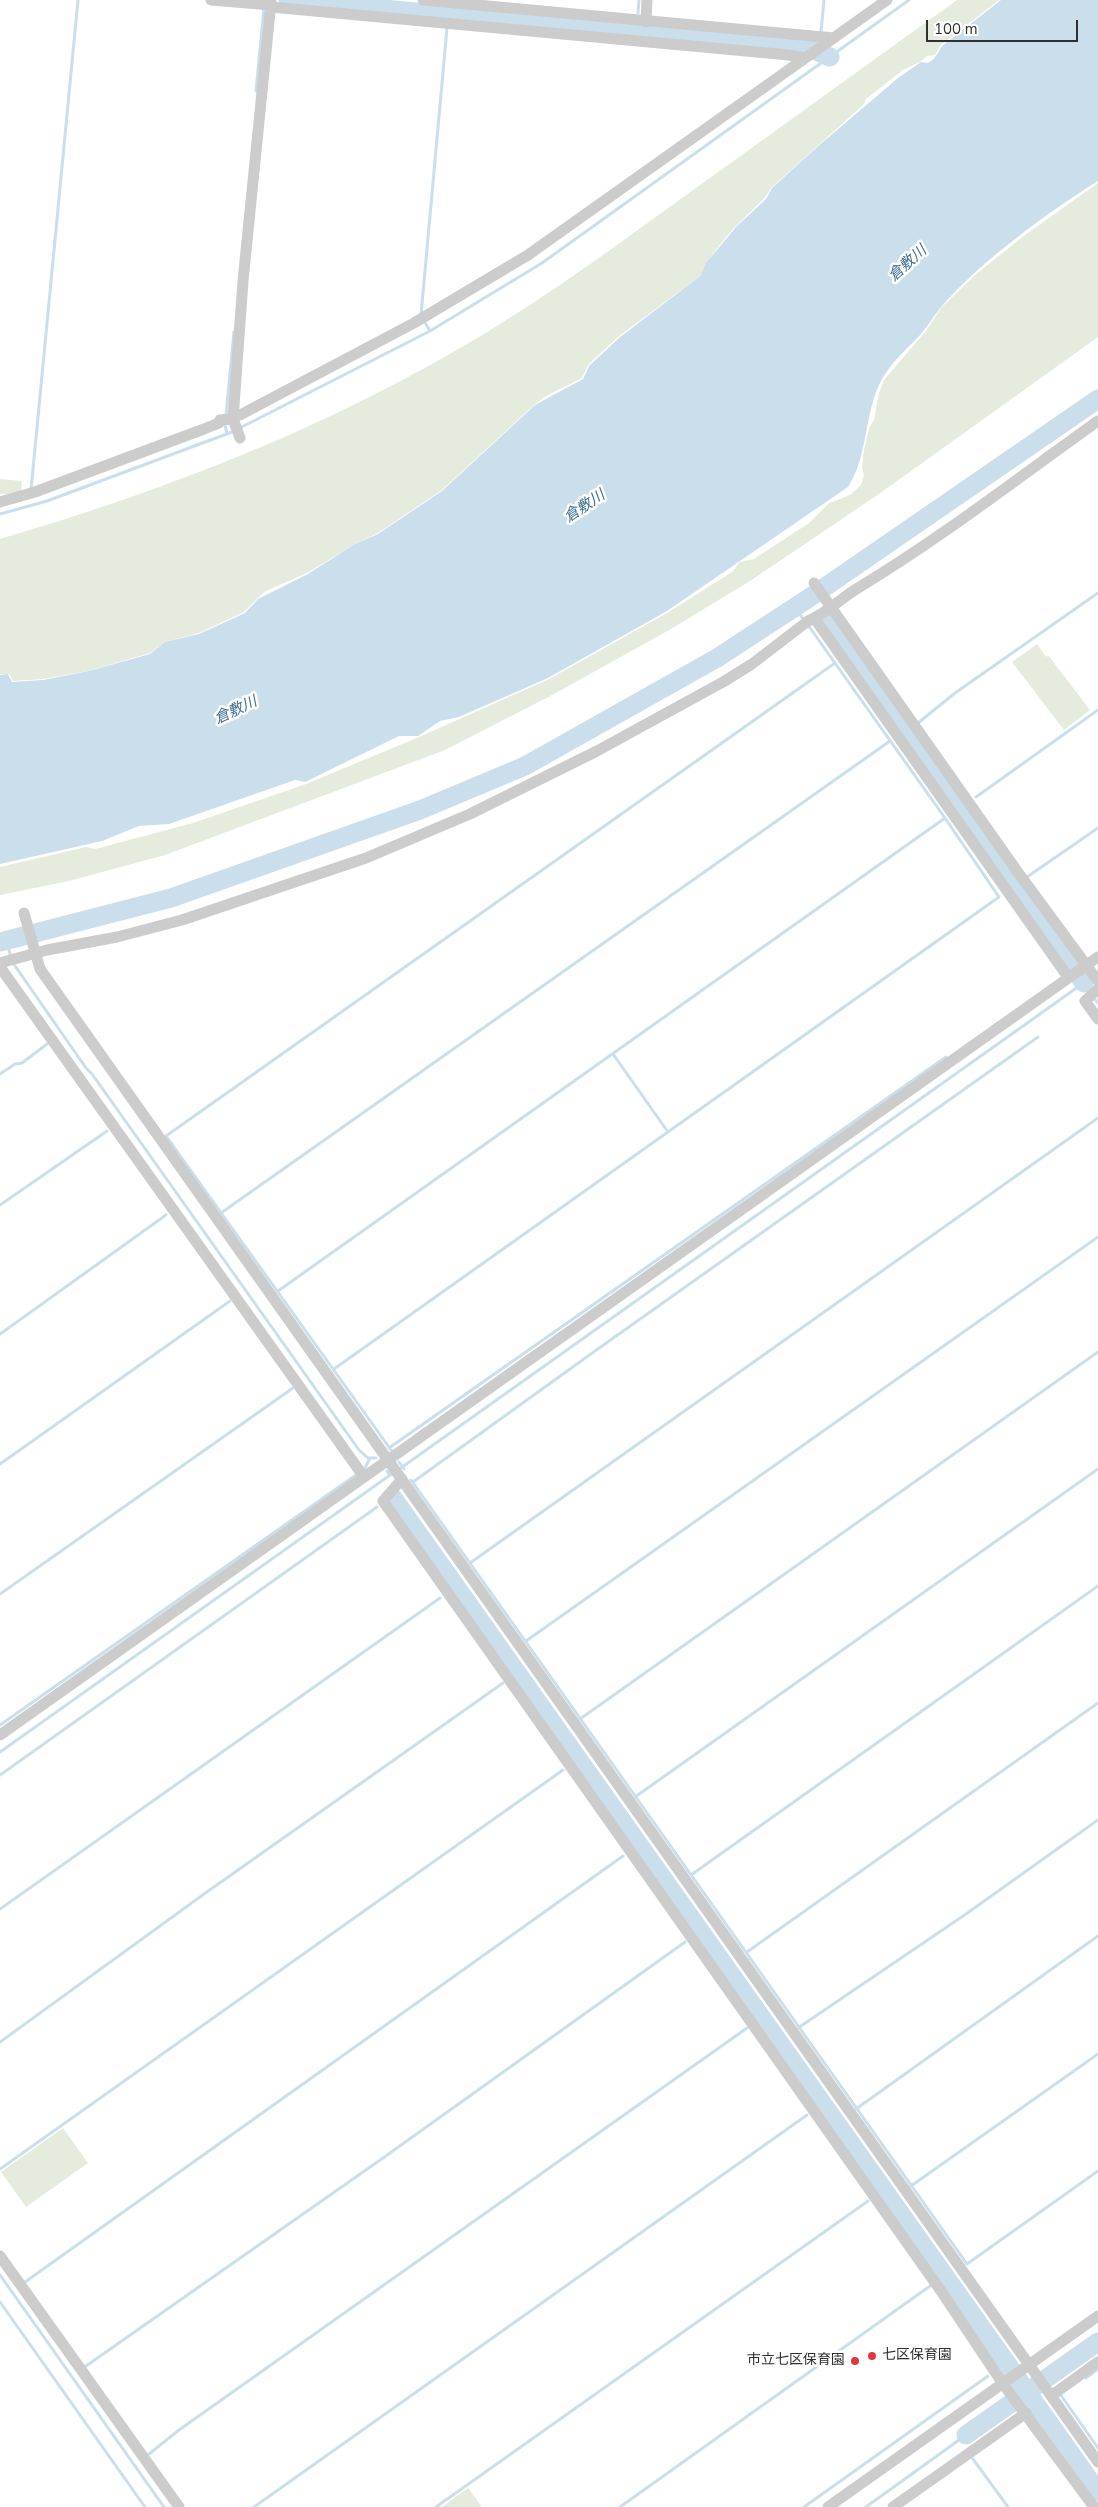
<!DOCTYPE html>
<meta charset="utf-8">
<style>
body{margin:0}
#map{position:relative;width:1098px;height:2507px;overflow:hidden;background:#fff;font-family:"Nunito Sans",sans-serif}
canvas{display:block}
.scale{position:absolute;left:926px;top:20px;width:152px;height:22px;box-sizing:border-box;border:2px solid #2f2f2f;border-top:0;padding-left:6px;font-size:15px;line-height:18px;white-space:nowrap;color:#2f2f2f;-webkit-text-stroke:4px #fff;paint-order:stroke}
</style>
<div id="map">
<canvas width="1098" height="2507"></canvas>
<div class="scale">100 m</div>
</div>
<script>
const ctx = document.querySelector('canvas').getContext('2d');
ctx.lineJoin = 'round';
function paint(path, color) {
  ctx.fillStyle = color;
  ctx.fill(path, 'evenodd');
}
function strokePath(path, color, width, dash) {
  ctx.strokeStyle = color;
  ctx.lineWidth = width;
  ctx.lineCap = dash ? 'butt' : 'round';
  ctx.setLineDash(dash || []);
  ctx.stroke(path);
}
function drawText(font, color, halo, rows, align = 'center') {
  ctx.font = font + ' "Nunito Sans","Noto Sans JP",sans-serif';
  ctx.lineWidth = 5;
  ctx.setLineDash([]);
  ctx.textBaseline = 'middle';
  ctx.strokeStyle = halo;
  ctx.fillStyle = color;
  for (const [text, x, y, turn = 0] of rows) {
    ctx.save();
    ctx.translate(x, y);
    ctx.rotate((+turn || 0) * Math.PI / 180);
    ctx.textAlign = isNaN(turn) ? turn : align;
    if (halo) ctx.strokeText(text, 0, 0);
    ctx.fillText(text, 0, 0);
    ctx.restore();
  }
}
paint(new Path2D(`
 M957,0H999L941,45L935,55L927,56L920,62L903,70L866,99L863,105L771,188C765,200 755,207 745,217C728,234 710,254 700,276L618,337L588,365L582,378L546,396L534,405L442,490L378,533L355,544L309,572L264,592L244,612L199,633L165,642L150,653L88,671L43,679L13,681L9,674H0V539C150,495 295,440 432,364C520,316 601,257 682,198C774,132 865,66 957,0Z
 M1098,183V337L879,494L750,581L671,629L554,694L445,750L165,855L69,881L0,895V867L86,847L95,849L193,823L306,784L419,737L549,679L667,613L732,572L740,562L754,559L809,523L829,503L850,495L861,485L864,475L862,467L864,450L869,428L874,420L879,393L884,380L925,332L942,307L975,275L1025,235Z
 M0,479L22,481L21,494H0Z
 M1037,644L1046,657L1048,655L1090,710L1064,730L1012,662Z
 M63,2128L88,2163L26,2207L1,2172Z
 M468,2488L482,2507H442Z`), '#e5ecdd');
paint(new Path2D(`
 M1001,0H1098V181C1048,212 980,262 942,306C934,315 929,325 921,334C907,349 889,364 880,383C864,415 868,457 848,487L667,611L548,678L459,717L440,721L418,736H399L305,782L295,780L169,824L139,826L102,841L0,864V675L8,674L12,682L43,680L89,671L150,654L165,642L199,634L245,613L258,599L308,574L355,544L378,534L442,491L535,405L583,379L589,366L619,338L700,276L706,263L737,226L766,199L772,188L816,148L898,78L921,62L928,63L934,59L942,46Z`), '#cadeeb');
strokePath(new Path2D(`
 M638,13L639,0
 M448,19V11
 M821,32L824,0
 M636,33V30
 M256,91L264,8
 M421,315L447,28
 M424,321L430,331
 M227,434L225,425L234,332
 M31,490L78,0
 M0,514L47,501L232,432L430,331L542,263L909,0
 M795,608L804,620
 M918,723L955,693L1098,593
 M904,730L913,729
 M976,797L1098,710
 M959,808L963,805
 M1027,877L1098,828
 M1015,886L1018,883
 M6,941L13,963L86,1068L92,1074L359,1450L368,1458H376
 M1070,964L1074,962
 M1094,998L1098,1003
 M613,1054L668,1132
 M0,1074L15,1064L22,1063L47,1044
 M0,1205L107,1131
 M221,1213L890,741
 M278,1291L945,818L835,663
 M0,1334L166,1215
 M334,1369L999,897L945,818
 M389,1448L946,1057
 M391,1450L166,1136L835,663L808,625
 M399,1462L404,1469
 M0,1464L230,1301
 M365,1468L370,1458
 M398,1470L1092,977
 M387,1471L390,1475
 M411,1480L967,2264L1098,2171
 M413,1482L595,1351L1038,1037
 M470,1563L1098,1118
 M453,1588L455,1586
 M0,1594L293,1388
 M526,1641L1098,1237
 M512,1676L517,1673
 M580,1719L1098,1352
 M0,1725L356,1475
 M0,1752L393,1473
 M575,1760L577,1758
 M0,1775L377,1507
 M635,1797L1098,1469
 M636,1847L639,1845
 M691,1875L1098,1586
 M0,1909L440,1598
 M698,1933L700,1931
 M747,1952L1098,1703
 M759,2019L761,2018
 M798,2028L966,1914L1098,1820
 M0,2042L204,1894L503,1683
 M819,2106L823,2104
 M856,2109L1098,1936
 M0,2169L563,1770
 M911,2186L1098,2054
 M880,2191L883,2189
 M0,2275L164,2507
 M941,2279L945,2276
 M25,2282L623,1856
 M0,2302L145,2507
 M86,2366L383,2158L685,1942
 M1002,2366L1006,2363
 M1048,2378L1051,2382
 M1086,2378L1098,2369
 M1060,2394L1098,2448
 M149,2454L179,2430L747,2028
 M973,2459L1008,2507
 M254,2507L807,2115
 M436,2507L868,2201
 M620,2507L930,2286
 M804,2507L988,2376
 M866,2507L966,2435`), '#cadeeb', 3);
strokePath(new Path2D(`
 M288,0L812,49L830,57
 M824,619L1073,967
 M0,942L171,898L420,810L525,766L717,658L809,598L1098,399
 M1081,979L1084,983
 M393,1498L1098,2492
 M966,2435L1098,2342`), '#cadeeb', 19);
strokePath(new Path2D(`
 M211,0L271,5
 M423,0L834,38
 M271,7L789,55L805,58
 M646,22L647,0
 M233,416L240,415L414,323L528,255L887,0
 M240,438L233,419L243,281L271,2
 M0,502L35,492L204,429L219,423L220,420L233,419
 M814,583L1017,871L1098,981
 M815,619L1068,977
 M24,913L40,969L1098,2462
 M0,963L47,950L117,937L182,920L366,858L470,814L597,751L723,682L752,664L808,621C826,614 841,598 858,588C941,538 1019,477 1098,421
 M0,967L364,1477
 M1098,989L1085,1001L1098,1019
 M402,1479L383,1501L941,2291L1003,2384L1094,2507
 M0,1735L1098,957
 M0,2256L179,2507
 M1051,2396L1098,2362
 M828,2507L1098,2316
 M893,2507L1026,2413`), '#ccc', 11);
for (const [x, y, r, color] of [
 [872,2356,5,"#e2353e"],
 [855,2361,5,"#e2353e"]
]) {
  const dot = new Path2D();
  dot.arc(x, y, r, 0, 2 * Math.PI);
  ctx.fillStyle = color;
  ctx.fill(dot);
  strokePath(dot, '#fff', 2);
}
drawText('14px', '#2f2f2f', '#fff', [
 ["七区保育園",882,2356],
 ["市立七区保育園",845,2361,"right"]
], 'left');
drawText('italic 15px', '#3e6f90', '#fff', [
 ["倉敷川",908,264,-42],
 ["倉敷川",585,507,-34],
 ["倉敷川",236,711,-25]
]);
</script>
